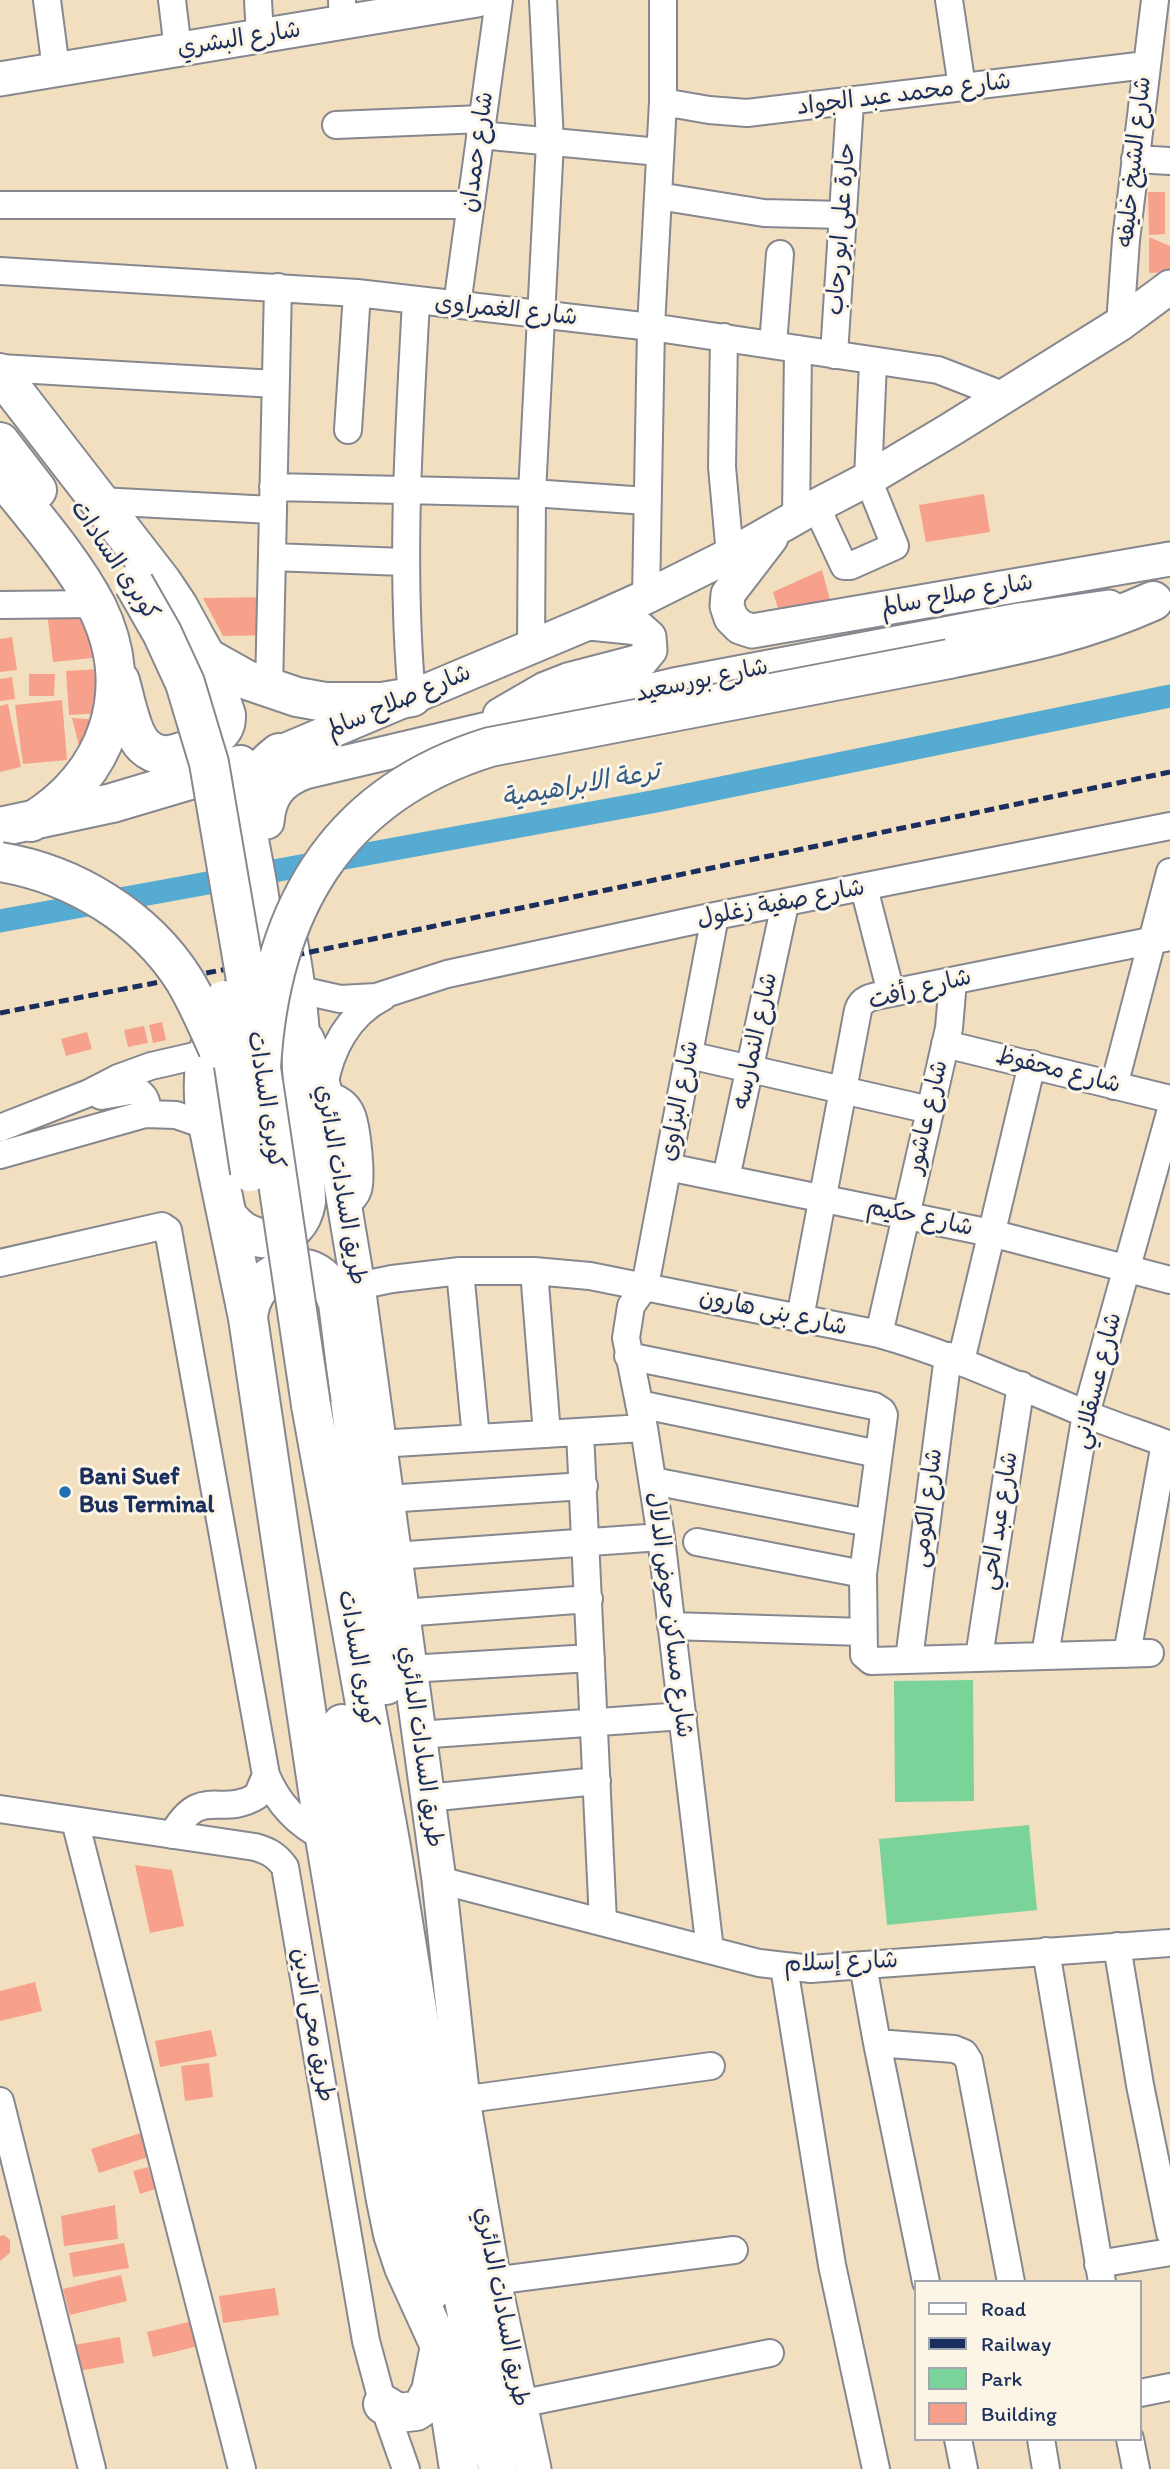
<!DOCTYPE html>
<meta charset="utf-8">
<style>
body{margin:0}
#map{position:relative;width:1170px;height:2469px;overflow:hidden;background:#f2dfc0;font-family:Itim,sans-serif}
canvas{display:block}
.legend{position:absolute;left:914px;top:2280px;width:228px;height:161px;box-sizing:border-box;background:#fcf5e5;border:2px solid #a2a6af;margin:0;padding:9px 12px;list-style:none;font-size:21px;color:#1b2f5e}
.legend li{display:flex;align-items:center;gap:14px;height:35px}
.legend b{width:35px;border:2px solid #a2a6af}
</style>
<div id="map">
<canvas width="1170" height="2469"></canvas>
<ul class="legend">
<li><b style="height:9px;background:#fff"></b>Road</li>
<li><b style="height:9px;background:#1b2f5e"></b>Railway</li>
<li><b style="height:19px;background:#7ad49a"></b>Park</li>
<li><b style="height:19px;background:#f7a08b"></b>Building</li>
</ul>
</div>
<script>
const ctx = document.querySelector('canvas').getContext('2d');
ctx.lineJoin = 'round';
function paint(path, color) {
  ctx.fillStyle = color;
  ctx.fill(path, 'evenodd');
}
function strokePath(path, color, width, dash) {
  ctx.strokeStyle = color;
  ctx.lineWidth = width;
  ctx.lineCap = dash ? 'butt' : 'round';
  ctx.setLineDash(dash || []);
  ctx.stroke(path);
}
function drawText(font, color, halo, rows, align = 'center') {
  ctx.font = font + ' Itim,"Playpen Sans Arabic",sans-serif';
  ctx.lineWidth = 6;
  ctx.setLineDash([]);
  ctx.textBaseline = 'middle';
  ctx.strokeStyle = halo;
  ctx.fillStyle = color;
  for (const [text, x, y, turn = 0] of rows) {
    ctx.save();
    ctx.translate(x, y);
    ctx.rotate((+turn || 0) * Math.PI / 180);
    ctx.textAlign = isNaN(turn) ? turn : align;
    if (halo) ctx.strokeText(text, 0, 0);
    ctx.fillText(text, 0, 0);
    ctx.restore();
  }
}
paint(new Path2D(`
 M973,1680L974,1801L895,1802L894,1681Z
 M1029,1825L1037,1910L887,1925L879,1839Z`), '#7ad49a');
strokePath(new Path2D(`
 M0,921L657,801L1170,696`), '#56abd2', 23);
paint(new Path2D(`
 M1148,192H1165V234L1149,235Z
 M1149,237L1170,246V272L1149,273Z
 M984,494L990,532L926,542L919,505Z
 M822,570L832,607L781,618L773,592Z
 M275,597L276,635L223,636L203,598Z
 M111,605L131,654L53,662L47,612Z
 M12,637L17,670L0,672V639Z
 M115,668L118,712L69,715L66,671Z
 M29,674H55L54,696H29Z
 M12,677L15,699L0,701V679Z
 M62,700L67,760L23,764L15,705Z
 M8,704L21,767L0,772V706Z
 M72,718L103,720L81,754Z
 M162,1022L166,1040L153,1043L149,1025Z
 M144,1026L148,1043L128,1047L124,1030Z
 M87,1032L92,1049L66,1056L61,1039Z
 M135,1865L172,1870L184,1926L150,1933Z
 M35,1982L42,2011L0,2021V1991Z
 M211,2030L217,2056L160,2067L155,2041Z
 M209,2063L213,2097L185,2101L181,2066Z
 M147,2131L154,2155L99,2173L91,2149Z
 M148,2167L155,2189L140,2194L133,2171Z
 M115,2205L118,2239L64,2246L61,2216Z
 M4,2235L10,2240V2253L0,2261V2236Z
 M124,2243L129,2268L73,2277L69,2253Z
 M121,2275L127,2301L70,2315L63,2289Z
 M275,2288L279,2315L223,2323L219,2296Z
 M205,2318L211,2343L153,2357L147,2332Z
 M120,2337L124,2363L78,2371L74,2345Z`), '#f7a08b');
const minor = new Path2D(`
 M47,0L56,69
 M172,0L178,50
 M258,0L260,36
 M342,0L343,23
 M949,0L962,87
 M663,102L709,110L747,113L1146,65
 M336,125L482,119
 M480,135L659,152
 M1135,159L1170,161
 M658,196L764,213L843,215
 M0,205H471
 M0,271L357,293L651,327L938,370L1005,396
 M457,305L499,0
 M1120,324L1126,240L1155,0
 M724,337L722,467L730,555
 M773,345L780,254
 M834,355L850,103
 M0,368L275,384
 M348,430L357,293
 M273,487L532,493L647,501
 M99,501L272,510
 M816,506L844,566H850L895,546L868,479L873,362
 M796,518L798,349
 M272,557L404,562
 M646,597L651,327L663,102V0
 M0,605L95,604
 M531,647L532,493L550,142L543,0
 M269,689L278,287
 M412,697C400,565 409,433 416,301
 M864,888L891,993
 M295,986L309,992L340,999L376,997L447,974L715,916L1170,826
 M945,1044L1170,1099
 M689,1055L930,1110
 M1114,1086L1170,872
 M324,1087C330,1050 348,1015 383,997
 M325,1095C336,1097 346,1102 351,1113C357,1126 362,1176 358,1190C356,1197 350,1201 344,1207
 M101,1096L136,1090C146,1096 149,1104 145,1114
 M0,1128L89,1093L118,1078L151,1066L221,1050
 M0,1155L145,1114L176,1115L208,1126
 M668,1167L991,1233L1170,1280
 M726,1178L785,904
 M0,1263L162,1226L168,1230L266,1775C278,1804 297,1824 325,1838
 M460,1271L476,1438
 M534,1271L547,1434
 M358,1286L392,1279L460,1271H534L590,1276L879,1334C950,1354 1016,1385 1084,1413C1112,1425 1142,1434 1170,1445
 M800,1318L858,1010C862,996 878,996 891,993L1170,937
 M879,1334L949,1028L953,981
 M628,1356L874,1406L882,1411L884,1415L863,1574L864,1655L871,1661L1150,1653
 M961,1361L1032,1064
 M639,1404L878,1454
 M580,1432L603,1922
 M378,1444L644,1428
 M653,1481L869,1523
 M386,1499L584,1486
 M697,1542L863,1574
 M394,1556L661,1537
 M402,1613L589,1599
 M671,1626L863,1632
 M1127,1654L1165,1443
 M1045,1655L1086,1414L1170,1113
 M979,1657L1021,1385
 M909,1659L948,1356
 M409,1669L591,1658
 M418,1735L683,1716
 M427,1798L597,1781
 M0,1809L255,1847C269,1851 276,1855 285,1867L366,2341L383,2404L406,2469
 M75,1821L242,2469
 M172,1835C202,1783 219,1819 257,1796L266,1775
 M439,1880L759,1963L811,1969L837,1967L1170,1943
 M1117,1946L1140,2085L1170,2233
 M710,1950L661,1537L644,1428L626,1338L631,1306L645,1286L715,916
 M1046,1951L1102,2282
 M863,1965L877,2043L954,2049L964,2053L969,2061L1011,2282
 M784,1967L832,2265L876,2469
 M877,2043L926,2282
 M0,2101L92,2469
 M446,2102L711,2066
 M1098,2264L1170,2252
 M477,2283L734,2250
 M1140,2393L1170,2387
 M519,2404L770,2353
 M958,2439L964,2469
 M1041,2439L1046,2469
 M1130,2439L1136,2469`);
const major = new Path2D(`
 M0,79L477,0
 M771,538L728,594L727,606L731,618L740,627L752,631L1170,559
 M500,715L545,689L568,680L641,661L650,650L649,637L639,628L590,623
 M279,753L588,623L646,597L730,555L816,506L868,479L950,430L1120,324L1170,287
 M267,822C269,796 280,781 305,772L674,685L1019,620L1109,607
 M307,1039L319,1068L327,1101L358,1286L439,1880L463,2100L494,2281L534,2469`);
const highway = new Path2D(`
 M0,373L162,582L178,606L206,657L247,680L297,697L325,702H382L412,697
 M0,442L37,490
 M0,474C32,514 74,562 97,607C138,690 108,776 31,822
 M949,659C1022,644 1084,632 1153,601
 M120,681C125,698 131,734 144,746C149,751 157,755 164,755C176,757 215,740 222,730C226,725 226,720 226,715L206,657
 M279,753C258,769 248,786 245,813C250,861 270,915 258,963C254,977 244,988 236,1000C208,1039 200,1063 205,1110L248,1318L325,1838L386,2200L393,2234L404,2267L440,2346L431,2391L423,2406L416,2411L398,2413L383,2404
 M0,827L112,803L240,765
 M227,1215C250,1250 299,1246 306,1202C303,1110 305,1017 285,928
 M248,1318C251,1272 306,1248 331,1288C334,1292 336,1298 338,1303L386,1685
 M311,1405L391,1847L461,2285L498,2469
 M342,1724L431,2291
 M480,2353L519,2404
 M443,2364L459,2469`);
strokePath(minor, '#86878f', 30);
strokePath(major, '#86878f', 37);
strokePath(highway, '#86878f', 42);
strokePath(minor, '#fff', 26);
strokePath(major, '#fff', 33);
strokePath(highway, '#fff', 38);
strokePath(new Path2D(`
 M0,1013L258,963L1170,772`), '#1b2f5e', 5, [10, 5]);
const highwayBridge = new Path2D(`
 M134,584L162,633L185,683L209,763L261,1068L311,1405
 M0,862C73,874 145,917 185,981C198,1003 208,1026 218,1049
 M224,1000L250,1172
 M261,1068C270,912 335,795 490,747L949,659`);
strokePath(highwayBridge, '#86878f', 42, []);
strokePath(highwayBridge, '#fff', 38);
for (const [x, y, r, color] of [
 [65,1492,7,"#1f6fb2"]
]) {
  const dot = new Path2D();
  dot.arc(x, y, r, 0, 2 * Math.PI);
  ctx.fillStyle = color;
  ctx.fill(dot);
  strokePath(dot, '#fcf5e5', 2.5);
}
drawText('24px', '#1b2f5e', '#fcf5e5', [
 ["شارع البشري",239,40,-9],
 ["شارع محمد عبد الجواد",904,95,-7],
 ["شارع حمدان",478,152,-82],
 ["شارع الشيخ خليفه",1135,162,-84],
 ["حارة على ابو رحاب",842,229,-86],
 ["شارع الغمراوى",506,311,6],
 ["كوبرى السادات",114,561,56],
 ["شارع صلاح سالم",957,596,-10],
 ["شارع بورسعيد",702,681,-12],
 ["شارع صلاح سالم",399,702,-23],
 ["شارع صفية زغلول",781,904,-11],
 ["شارع رأفت",920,990,-14],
 ["شارع النمارسه",756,1041,-78],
 ["شارع محفوظ",1058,1071,14],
 ["كوبرى السادات",265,1100,81],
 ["شارع البزاوى",680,1101,-79],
 ["شارع عاشور",928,1117,-77],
 ["طريق السادات الدائري",340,1185,80],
 ["شارع حكيم",920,1218,12],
 ["شارع بنى هارون",773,1313,12],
 ["شارع عسقلاني",1098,1381,-76],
 ["شارع الكومى",928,1508,-83],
 ["شارع عبد الحي",1000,1521,-81],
 ["شارع مساكن حوض الدلال",669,1615,83],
 ["كوبرى السادات",357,1659,80],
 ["طريق السادات الدائري",420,1747,82],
 ["شارع إسلام",841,1963,-2],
 ["طريق محى الدين",312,2025,80],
 ["طريق السادات الدائري",501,2307,79]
]);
drawText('bold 24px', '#1b2f5e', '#fcf5e5', [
 ["Bani Suef",79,1478],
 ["Bus Terminal",79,1506]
], 'left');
drawText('italic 26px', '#305a87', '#fcf5e5', [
 ["ترعة الابراهيمية",581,786,-10]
]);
</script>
